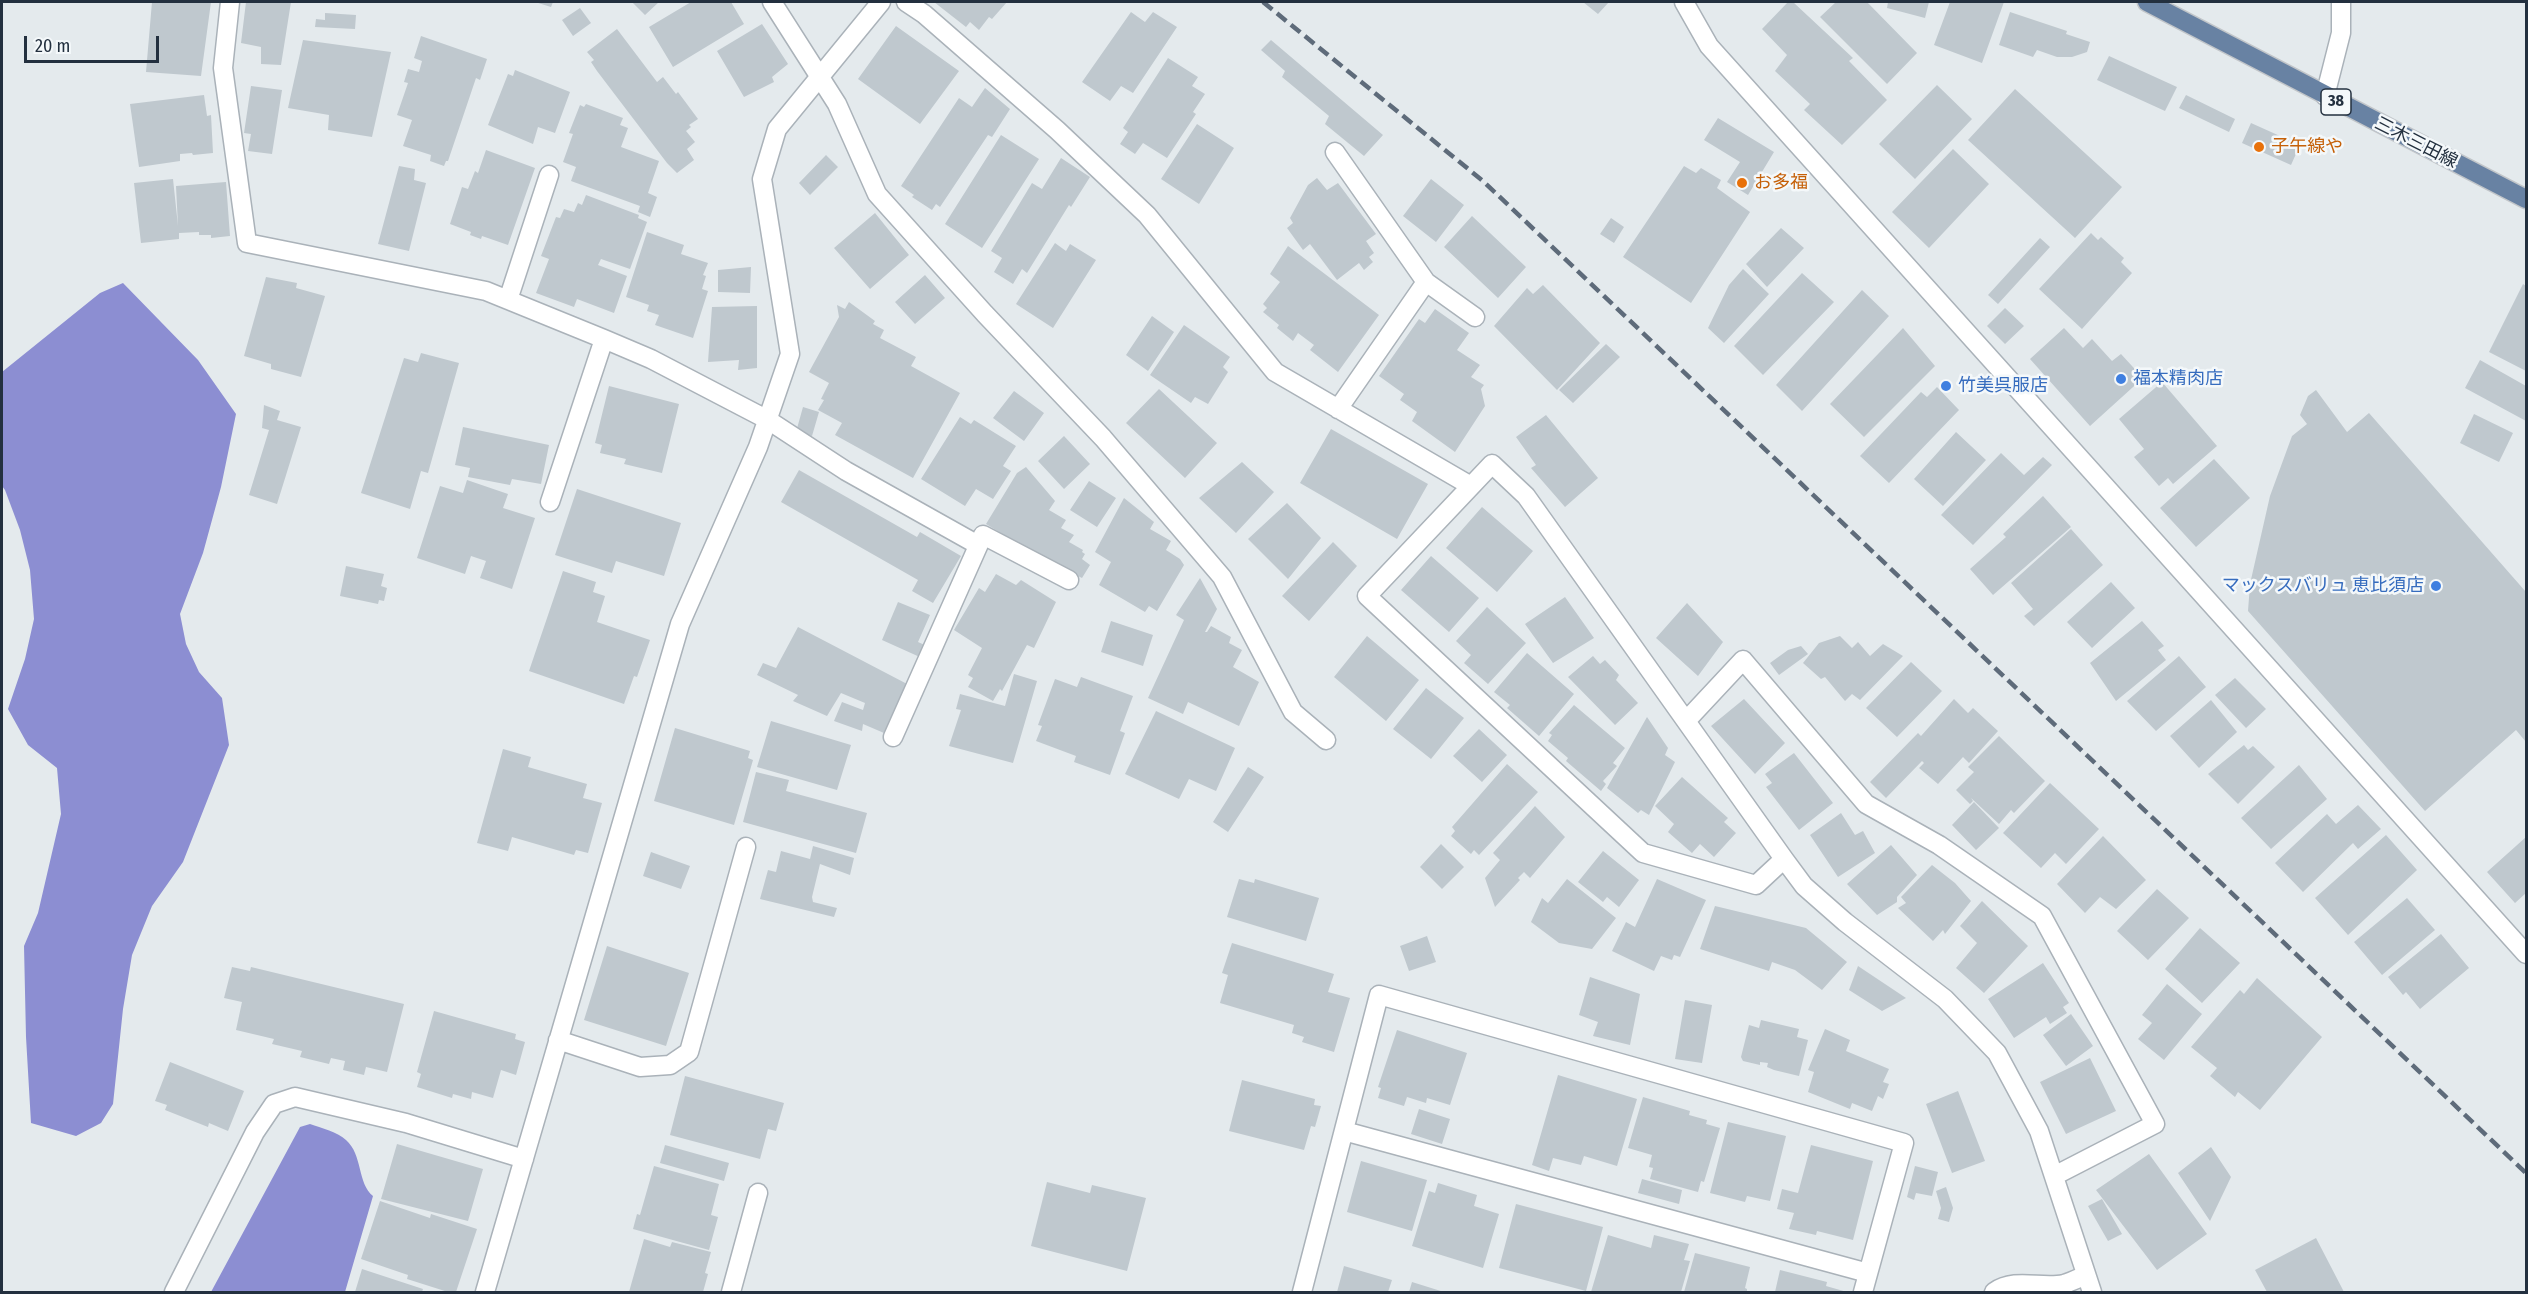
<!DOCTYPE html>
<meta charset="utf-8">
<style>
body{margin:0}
#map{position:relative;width:2528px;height:1294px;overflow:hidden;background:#e4eaed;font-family:"Fira Sans Condensed",sans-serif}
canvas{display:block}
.frame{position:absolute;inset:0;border:3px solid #23303f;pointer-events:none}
.scale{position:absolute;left:24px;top:36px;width:135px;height:27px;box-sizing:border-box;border:3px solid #23303f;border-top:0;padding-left:8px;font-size:18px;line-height:21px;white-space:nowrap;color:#23303f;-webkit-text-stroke:4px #f4f8fa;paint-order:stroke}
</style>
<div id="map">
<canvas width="2528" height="1294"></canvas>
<div class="frame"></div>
<div class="scale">20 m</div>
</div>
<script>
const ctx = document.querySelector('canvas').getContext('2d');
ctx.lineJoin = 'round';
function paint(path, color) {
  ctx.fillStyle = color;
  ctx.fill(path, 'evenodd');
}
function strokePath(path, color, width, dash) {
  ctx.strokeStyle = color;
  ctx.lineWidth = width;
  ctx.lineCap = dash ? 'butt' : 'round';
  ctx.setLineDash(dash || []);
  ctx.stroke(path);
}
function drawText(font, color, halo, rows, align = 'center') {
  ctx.font = font + ' "Fira Sans Condensed","Noto Sans JP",sans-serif';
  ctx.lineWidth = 5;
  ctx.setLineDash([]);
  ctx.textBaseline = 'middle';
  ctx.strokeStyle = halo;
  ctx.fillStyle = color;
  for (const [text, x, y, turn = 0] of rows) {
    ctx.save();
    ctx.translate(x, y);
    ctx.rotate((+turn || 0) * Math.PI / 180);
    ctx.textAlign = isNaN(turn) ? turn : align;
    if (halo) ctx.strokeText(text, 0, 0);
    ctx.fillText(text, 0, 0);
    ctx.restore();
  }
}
paint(new Path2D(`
 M123,283L198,360L236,414L221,487L203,553L180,614L186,644L199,672L222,698L229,745L183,862L152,906L132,955L123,1009L113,1104L101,1123L76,1136L31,1123L26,1037L24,946L38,913L61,814L57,768L28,745L8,709L25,659L34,619L30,570L20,530L5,490L2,486V372L100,293Z
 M310,1124C321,1128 338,1132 346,1140C363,1155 357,1183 373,1196L345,1292H211L300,1127Z`), '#8c8ed2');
paint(new Path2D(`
 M152,2H211L201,76L146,72Z
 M246,2H291L281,65L261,64V47L241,43Z
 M535,2H553L551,7Z
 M632,2H659L645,15Z
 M691,2H731L744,24L673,67L649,27Z
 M934,2H1007L992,19L989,17L979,30L970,22L966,27Z
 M1583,2H1609L1598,14Z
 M1788,2H1793L1853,58L1849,61L1887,100L1842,145L1804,110L1810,104L1775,71L1787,55L1762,29Z
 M1836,2H1867L1917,53L1887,84L1820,17Z
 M1888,2H1929L1925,18L1887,8Z
 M1950,2H2004L1982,63L1934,45Z
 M580,8L591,23L573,36L562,20Z
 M1131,12L1145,22L1153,12L1177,27L1133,93L1121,86L1110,101L1082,82Z
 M2010,12L2067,31L2066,34L2090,42L2087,52L2072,57H2057L2037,50L2033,57L1999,45Z
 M325,13L356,15L355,29L315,27L316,19L325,20Z
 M762,24L788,64L772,77L774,82L744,97L717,51Z
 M896,26L959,71L920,124L858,79Z
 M617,29L657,82L663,77L676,94L678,92L698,119L689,125L691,127L686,131L695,142L687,149L694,160L677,173L667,163L597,71L591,62L594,60L587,52Z
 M421,36L487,59L480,80L476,78L448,161H446L444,166L430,161L431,155L403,146L412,120L397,115L408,83L404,82L408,69L419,72L422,61L414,58Z
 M303,40L391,52L372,137L328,130L329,115L288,108Z
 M1271,40L1383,135L1364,156L1325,124L1329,116L1282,77L1285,71L1261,50Z
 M2109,56L2177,87L2165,111L2097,80Z
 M1168,58L1198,77L1192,86L1205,94L1193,112L1196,114L1167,158L1143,143L1135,154L1120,144L1128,132L1123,128Z
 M515,70L570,92L555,133L538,127L533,144L488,125L508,74L513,76Z
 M1937,85L1972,119L1915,179L1879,144Z
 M251,86L282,90L272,154L248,151L251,134L244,133Z
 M985,88L1010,109L992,137L988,135L940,207L936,204L932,210L912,197L914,195L901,186L959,98L972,107Z
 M2015,89L2122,187L2075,238L1968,140Z
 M204,95L207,116L211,115L213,153L193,155L192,153L180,154V161L139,167L130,104Z
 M2186,95L2235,119L2229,132L2179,108Z
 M586,104L623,118L620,125L628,128L621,147L659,161L648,193L657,197L650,217L638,212L640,206L571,181L576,167L563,162L573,134L569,133L580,105L584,107Z
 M1718,118L1774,152L1748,195L1727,182L1740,162L1704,140Z
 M2251,123L2300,145L2291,165L2242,143Z
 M1197,124L1234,148L1199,204L1161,179Z
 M1001,135L1039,159L982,248L945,224Z
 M1953,149L1989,184L1929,248L1892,212Z
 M486,150L535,168L508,245L482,236L481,239L470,235L471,232L450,224L462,187L468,189L475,171L478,173Z
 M826,155L838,167L810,195L799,183Z
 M1061,158L1090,177L1071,207L1069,205L1027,273L1022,269L1013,284L994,272L1002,258L991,251L1032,183L1042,189Z
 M399,166L415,169L414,180L426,183L409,251L378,244Z
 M1684,166L1696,173L1701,168L1721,180L1717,188L1750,212L1691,303L1623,257Z
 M1317,178L1327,190L1338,183L1376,234L1366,241L1374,253L1369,257L1373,262L1364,270L1359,263L1337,280L1310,244L1303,250L1287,228L1293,223L1290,218L1308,185Z
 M173,179L178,226L176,186L226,182L230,236L211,238V235H199V232L179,233V239L141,243L134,183Z
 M1431,179L1464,205L1436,242L1403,216Z
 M586,195L639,215L638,218L647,222L630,269L601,259L598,265L627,276L614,313L577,299L574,307L536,293L549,259L541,256L556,217L560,218L564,209L574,212L578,203L582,205Z
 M875,213L909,255L870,289L834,248Z
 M1472,216L1526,267L1498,298L1444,247Z
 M1611,218L1624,227L1614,243L1600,234Z
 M1781,228L1804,248L1767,287L1746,264Z
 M647,232L684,245L681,254L708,263L703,275L706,276L702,289L708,291L693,338L655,325L659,315L647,311L649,305L626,297Z
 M2091,233L2098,240L2101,237L2124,258L2121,262L2132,273L2082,329L2039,289Z
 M2040,238L2050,247L1998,304L1988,295Z
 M1055,243L1066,251L1070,244L1096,260L1053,328L1016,304Z
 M1288,246L1379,315L1338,372L1310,350L1314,345L1298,333L1293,341L1277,328L1279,325L1263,312L1267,308L1263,304L1280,282L1270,274Z
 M751,267L750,293L718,292V270Z
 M1743,269L1769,294L1724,343L1708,328L1729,285Z
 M1802,273L1834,302L1763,375L1734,346Z
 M925,275L945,298L915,324L895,302Z
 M266,277L297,283L296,288L325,296L301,377L271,369V364L244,356Z
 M2523,284L2526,286V371L2489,352Z
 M1543,285L1600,343L1557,390L1494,326L1527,288L1533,294Z
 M1862,290L1889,316L1802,411L1776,385Z
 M849,302L875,321L873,324L884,330L880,338L916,357L911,366L960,393L913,478L835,435L842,423L818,410L824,400L821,399L829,383L809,372L839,317L837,305L845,309Z
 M757,306V368L738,370L739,360L708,362L712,307Z
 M2005,308L2024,326L2005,344L1987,326Z
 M1435,309L1469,333L1457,350L1480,365L1471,377L1484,385L1481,389L1485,406L1455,452L1412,421L1417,412L1400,400L1404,394L1379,376L1419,319L1425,323Z
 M1152,316L1174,332L1148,371L1126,355Z
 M1184,325L1230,357L1223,367L1228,372L1208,404L1195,397L1191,403L1150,375Z
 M1903,328L1935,366L1864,437L1830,404Z
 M2064,328L2083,348L2092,339L2112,361L2121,354L2143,378L2090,426L2030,359Z
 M1606,344L1620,357L1573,403L1559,390Z
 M421,353L459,363L428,473L421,471L410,509L361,493L404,358L418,362Z
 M2480,360L2526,386V421L2465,388Z
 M2162,382L2217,446L2173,484L2168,478L2159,486L2134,457L2144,449L2119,419Z
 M609,386L679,404L662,473L624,464L626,459L600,453L602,445L595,443Z
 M1937,387L1959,410L1889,483L1860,456L1921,392L1927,397Z
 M1159,389L1217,443L1185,478L1126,423Z
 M2316,390L2347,432L2369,413L2526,592V742L2516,730L2425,811L2248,611L2250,584L2270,496L2292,436L2307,424L2300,415L2308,396Z
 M1014,391L1044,413L1024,441L993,418Z
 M264,405L280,411L277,420L301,427L277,504L249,495L269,430L262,428Z
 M803,407L819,412L812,436L796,432Z
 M2474,414L2513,433L2499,462L2460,443Z
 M1546,415L1598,478L1565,507L1531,468L1536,465L1516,437Z
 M960,417L971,424L974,420L1016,446L1003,466L1011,471L993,499L976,489L965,506L921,479Z
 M463,427L549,445L541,484L512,479L510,485L468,477L470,468L455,465Z
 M1331,429L1428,484L1397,539L1300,483Z
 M1956,432L1986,460L1943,506L1914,479Z
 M1064,436L1090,464L1064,489L1038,461Z
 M2001,453L2024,475L2043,457L2052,465L1973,545L1941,515Z
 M2214,459L2250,498L2196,547L2160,508Z
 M1242,462L1274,492L1236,533L1199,498Z
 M1026,467L1055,501L1049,510L1066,520L1061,528L1074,535L1069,542L1083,550L1082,552L1085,554L1082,559L1090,565L1082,578L1072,573L1071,576L986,524L1017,473Z
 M799,470L917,537L920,532L961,556L933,603L912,591L918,580L781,502Z
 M467,480L508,494L503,508L535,518L512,589L480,578L486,561L471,556L465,574L417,558L440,486L463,493Z
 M1089,481L1116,498L1097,527L1070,510Z
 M577,489L681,523L664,576L616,561L612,573L555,555Z
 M2043,496L2071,527L1993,595L1970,569L2006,537L2003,534Z
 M1124,498L1154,522L1150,529L1171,541L1166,550L1180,559L1184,565L1157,611L1149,606L1145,612L1099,585L1111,562L1095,552Z
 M1287,503L1321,538L1288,579L1248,539Z
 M1482,507L1533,551L1497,592L1446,548Z
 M2071,529L2103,565L2034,626L2024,616L2033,609L2011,583Z
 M1333,542L1357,566L1309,621L1282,596Z
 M1431,556L1479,598L1449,632L1401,590Z
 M346,566L384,574L381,586L387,588L384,601L379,600L378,604L340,596Z
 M563,571L596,582L593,592L605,596L597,622L650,640L637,677L634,676L624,704L529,671Z
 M996,574L1016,585L1021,580L1056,602L1034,648L1027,645L1002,691L1000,689L993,701L968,687L973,678L968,675L982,648L954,630L979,588L985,592Z
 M1200,578L1217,609L1205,632H1207L1211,626L1231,637L1229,643L1242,650L1233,667L1259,682L1239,726L1188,702L1183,714L1148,698L1184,620L1176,615Z
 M2111,582L2135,608L2092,648L2067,622Z
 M1565,597L1594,638L1553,663L1525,624Z
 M898,602L930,615L918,642L927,646L922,658L882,640Z
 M1687,603L1723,642L1698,676L1656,638Z
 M1487,607L1526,643L1488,684L1464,663L1471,655L1456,641Z
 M1111,621L1153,635L1143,666L1101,652Z
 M2142,621L2164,646L2158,650L2166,660L2116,701L2090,663Z
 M798,627L909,685L884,733L863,724L862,731L834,721L842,702L863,710L865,703L841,693L827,716L793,701L798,695L757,675L763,663L776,668Z
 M1367,636L1419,680L1386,721L1334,677Z
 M1840,636L1852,648L1858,642L1870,656L1883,644L1903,656L1860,700L1852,694L1845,701L1825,677L1821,679L1803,663L1819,643Z
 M1801,646L1808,654L1779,675L1770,663L1788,650Z
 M1527,653L1574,694L1539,736L1507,708L1510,705L1494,692Z
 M1593,656L1600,664L1605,660L1619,675L1616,680L1638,703L1615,725L1568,677Z
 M2179,656L2206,687L2156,731L2127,701Z
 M1911,662L1942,691L1897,737L1866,708Z
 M1014,674L1037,681L1013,763L949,746L961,710L956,709L960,694L1005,706Z
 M1081,677L1133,696L1120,731L1125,733L1110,775L1074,762L1076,756L1036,741L1042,726L1038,725L1055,679L1077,687Z
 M2235,678L2266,709L2246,728L2215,695Z
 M1426,688L1464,718L1431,759L1393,729Z
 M1744,699L1785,743L1755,774L1711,726Z
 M1954,699L1968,713L1973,708L1998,731L1969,763L1963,757L1938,784L1919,768L1924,763L1922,761L1886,798L1870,782L1918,733L1921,736Z
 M2211,700L2237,732L2199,768L2170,736Z
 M1574,705L1625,748L1613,763L1617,766L1603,781L1606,784L1601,791L1566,761L1568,758L1548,741L1552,735L1549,733Z
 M1156,711L1235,748L1216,791L1189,779L1179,799L1125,774Z
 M1647,717L1668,748L1665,755L1675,762L1649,815L1641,810L1638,813L1607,788Z
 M771,721L851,745L837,790L757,767Z
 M675,728L750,751L748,758L753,760L734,825L654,801Z
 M1479,729L1507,755L1482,782L1453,756Z
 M1999,736L2045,781L2014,813L2011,810L1999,824L1971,798L1973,801L1970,804L1956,790L1974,772L1968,767Z
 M2244,745L2248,750L2253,746L2275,767L2238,804L2208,774Z
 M503,749L531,757L528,767L587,784L583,798L602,803L588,853L576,850L574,855L512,837L508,851L477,843Z
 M1794,753L1833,803L1799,830L1766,787L1772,783L1765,774Z
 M1507,764L1538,792L1479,855L1474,850L1471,854L1451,836L1455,831L1452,827Z
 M2299,765L2327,799L2271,849L2241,818Z
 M1248,767L1264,777L1228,832L1213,822Z
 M756,772L789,780L786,791L867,813L856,853L743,822Z
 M1682,777L1728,818L1724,822L1736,833L1714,857L1700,844L1692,853L1668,832L1674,824L1655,806Z
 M2050,783L2099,829L2066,864L2055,853L2041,868L2003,833Z
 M1974,802L1999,828L1976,850L1952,825Z
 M2358,805L2381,829L2358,849L2353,843L2303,892L2275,863L2327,814L2336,824Z
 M1535,806L1565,837L1530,878L1524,872L1518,878L1520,880L1495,907L1485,878L1500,860L1493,853Z
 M1841,813L1855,835L1863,831L1875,853L1838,877L1810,835Z
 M2386,835L2417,870L2348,935L2315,898Z
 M2103,836L2146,880L2116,909L2100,897L2085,913L2057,884Z
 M2526,837V893L2515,903L2487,872Z
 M1441,844L1464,867L1442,889L1420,867Z
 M1891,845L1917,875L1897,897V902L1877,915L1847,884Z
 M813,846L854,858L850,875L820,864L812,897L813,902L837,908L834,917L760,899L768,870L776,872L781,851L810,859Z
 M1603,851L1639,880L1619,907L1607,897L1603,902L1578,882Z
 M651,852L690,866L681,889L643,876Z
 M1932,865L1955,883L1971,901L1945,934L1943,930L1933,941L1898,908L1906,903L1901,897Z
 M1239,879L1254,883L1255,879L1319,898L1306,941L1227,917Z
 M1567,879L1616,918L1592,949L1559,943L1531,922L1542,898L1548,903Z
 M1657,879L1706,900L1680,957L1674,955L1672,960L1661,956L1654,971L1612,951L1626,922L1635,927Z
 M2157,889L2189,918L2148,960L2117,931Z
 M2407,898L2435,930L2382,975L2354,942Z
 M1982,901L2028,946L1984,993L1956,968L1977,943L1960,926Z
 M1715,906L1806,928L1847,962L1822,990L1795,970L1772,962L1769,971L1700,949Z
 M2200,928L2240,963L2202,1003L2165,969Z
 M2441,934L2469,968L2420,1009L2406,992L2403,995L2388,977Z
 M1427,936L1436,962L1409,971L1400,946Z
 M1232,943L1334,974L1328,992L1350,998L1334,1052L1302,1042L1304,1037L1292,1033L1294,1025L1220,1003L1228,975L1222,973Z
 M607,946L689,973L666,1046L584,1020Z
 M2043,963L2069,1003L2063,1007L2067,1013L2050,1024L2046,1017L2014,1038L1988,999Z
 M1858,966L1906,998L1882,1011L1849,990Z
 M232,967L250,971L251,967L404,1004L387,1072L366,1067L364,1075L343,1070L345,1061L331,1058L329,1064L300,1057L302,1051L272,1044L274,1039L236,1030L242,1002L224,998Z
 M1590,977L1640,994L1630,1045L1593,1036L1598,1022L1579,1015Z
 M2257,978L2322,1037L2260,1110L2238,1092L2235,1097L2210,1076L2217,1068L2191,1047L2240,990L2244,994Z
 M2167,984L2202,1014L2164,1060L2138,1039L2152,1023L2142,1015Z
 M1685,1000L1712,1005L1702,1063L1675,1059Z
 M434,1011L516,1034L515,1039L525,1042L516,1075L501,1070L493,1098L472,1092L471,1099L453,1094L452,1098L417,1087L421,1074L417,1072Z
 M2071,1014L2093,1046L2066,1066L2043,1035Z
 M1761,1020L1799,1029L1797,1037L1808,1040L1799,1076L1774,1070L1767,1067L1768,1063L1760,1062V1065L1743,1061L1741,1057L1749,1025L1759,1028Z
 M1825,1029L1850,1040L1846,1051L1889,1069L1883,1082L1889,1084L1883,1099L1878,1096L1872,1111L1852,1103L1850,1109L1808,1092L1814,1072L1808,1070Z
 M1397,1030L1467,1053L1450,1105L1427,1098L1426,1103L1407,1097L1404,1106L1378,1098L1381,1088L1378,1087Z
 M2090,1058L2116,1111L2066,1134L2040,1082Z
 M170,1062L244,1091L228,1131L209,1123L208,1127L165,1110L167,1105L155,1101Z
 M1558,1075L1637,1099L1617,1166L1584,1156L1581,1165L1553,1158L1549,1171L1532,1165Z
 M685,1076L784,1103L776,1131L768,1129L760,1159L670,1135Z
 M1242,1080L1315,1099L1314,1105L1321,1106L1315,1127L1311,1126L1304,1150L1229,1131Z
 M1958,1091L1985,1161L1952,1173L1926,1104Z
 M1643,1097L1690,1111L1689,1115L1707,1120L1706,1124L1720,1128L1704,1182L1701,1181L1698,1192L1650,1179L1653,1168L1649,1167L1652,1155L1628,1148Z
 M1419,1109L1450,1119L1442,1144L1411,1134Z
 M1728,1122L1786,1136L1770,1201L1747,1196L1745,1202L1710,1193Z
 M397,1144L483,1169L468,1221L381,1199Z
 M665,1145L729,1163L724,1181L660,1163Z
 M1811,1145L1873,1161L1853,1240L1817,1231L1816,1235L1789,1229L1794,1213L1777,1209L1782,1189L1798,1193Z
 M2211,1147L2231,1177L2210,1221L2178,1173Z
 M2149,1154L2207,1234L2157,1270L2096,1190Z
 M1361,1161L1427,1180L1412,1231L1347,1212Z
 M654,1166L719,1184L711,1215L718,1217L709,1250L633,1229L637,1214L640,1215Z
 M1915,1166L1938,1172L1932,1196L1916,1193L1914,1200L1907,1197Z
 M1642,1179L1682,1190L1679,1204L1638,1193Z
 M1047,1182L1090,1193L1092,1185L1146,1198L1127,1271L1031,1246Z
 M1438,1183L1477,1195L1474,1206L1499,1214L1483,1268L1412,1246L1429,1191L1435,1193Z
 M1946,1187L1953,1208L1949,1222L1938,1219L1941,1208L1936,1191Z
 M2102,1199L2122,1234L2108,1241L2088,1206Z
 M380,1201L430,1218L431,1214L477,1229L456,1292H448L407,1279L408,1275L361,1259Z
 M1516,1204L1603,1227L1586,1291L1499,1268Z
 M1608,1235L1651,1248L1654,1235L1689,1244L1684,1260L1690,1261L1681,1292H1591Z
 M2316,1238L2344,1292H2267L2255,1270Z
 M644,1239L670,1247L672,1242L711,1252L705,1273L708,1274L703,1292H629Z
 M1695,1253L1750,1267L1745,1288L1747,1289V1292H1684Z
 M1344,1266L1392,1280L1388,1292H1337Z
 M362,1269L423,1289L422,1292H355Z
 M1780,1270L1827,1282L1826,1286L1847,1292H1775Z
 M1412,1282L1444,1292H1409Z`), '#bfc8ce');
const street = new Path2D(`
 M230,2L223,68L247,243L486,291L604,339L651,359L768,420L846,471L978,545
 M772,2L837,104L877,194L985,314L1103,438L1222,577L1293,712L1326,740
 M906,2L924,14L1057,130L1147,215L1275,372L1471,486
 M1684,2L1709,46L2526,954
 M2325,96L2341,33V2
 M1335,152L1426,282L1475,317
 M508,300L549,175
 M1338,409L1426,282
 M550,502L604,339
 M1686,721L1743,660L1866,804L1939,845L2042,916L2155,1124L2054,1176
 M893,737L983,535L1069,580
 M1784,859L1756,885L1643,853L1367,596L1492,464L1526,496L1784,859L1804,886L1845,922L1945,999L1997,1053L2039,1131L2092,1292
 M558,1040L640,1067L670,1065L689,1052L746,847
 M1344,1131L1868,1273
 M174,1292L255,1132L274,1104L295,1097L406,1123L524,1159
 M485,1292L680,624L758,447L790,354L762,179L777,129L881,2
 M731,1292L758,1193
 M1302,1292L1379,995L1904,1143L1863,1292
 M1994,1292C2015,1277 2041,1289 2064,1284C2071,1282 2079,1278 2086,1275`);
const primary = new Path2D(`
 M2147,2L2526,199`);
strokePath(street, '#aab2b9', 21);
strokePath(primary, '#c1c5c9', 21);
strokePath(street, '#fff', 18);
strokePath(primary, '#6882a3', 18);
strokePath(new Path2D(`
 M1263,2L1483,181L2526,1173`), '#5e6b7a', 4.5, [12, 6]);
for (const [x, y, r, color] of [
 [2259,147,6,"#e8710a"],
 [1742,183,6,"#e8710a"],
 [2121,379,6,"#3f7fe0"],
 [1946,386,6,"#3f7fe0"],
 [2436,586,6,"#3f7fe0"]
]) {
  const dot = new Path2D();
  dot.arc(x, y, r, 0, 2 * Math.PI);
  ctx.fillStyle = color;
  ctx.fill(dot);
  strokePath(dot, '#f4f8fa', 2);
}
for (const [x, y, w] of [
 [2336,102,30]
]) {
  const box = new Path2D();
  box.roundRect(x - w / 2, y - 13, w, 26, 4.5);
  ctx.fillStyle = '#f4f8fa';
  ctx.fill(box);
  strokePath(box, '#23303f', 1.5);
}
drawText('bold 16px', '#23303f', null, [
 ["38",2336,102]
]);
drawText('18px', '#23303f', '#f4f8fa', [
 ["三木三田線",2416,143,27]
]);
drawText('18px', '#c56008', '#f4f8fa', [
 ["子午線や",2271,147],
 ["お多福",1754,183]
], 'left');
drawText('18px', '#366cbe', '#f4f8fa', [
 ["福本精肉店",2133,379],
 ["竹美呉服店",1958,386],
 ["マックスバリュ 恵比須店",2424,586,"right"]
], 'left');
</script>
